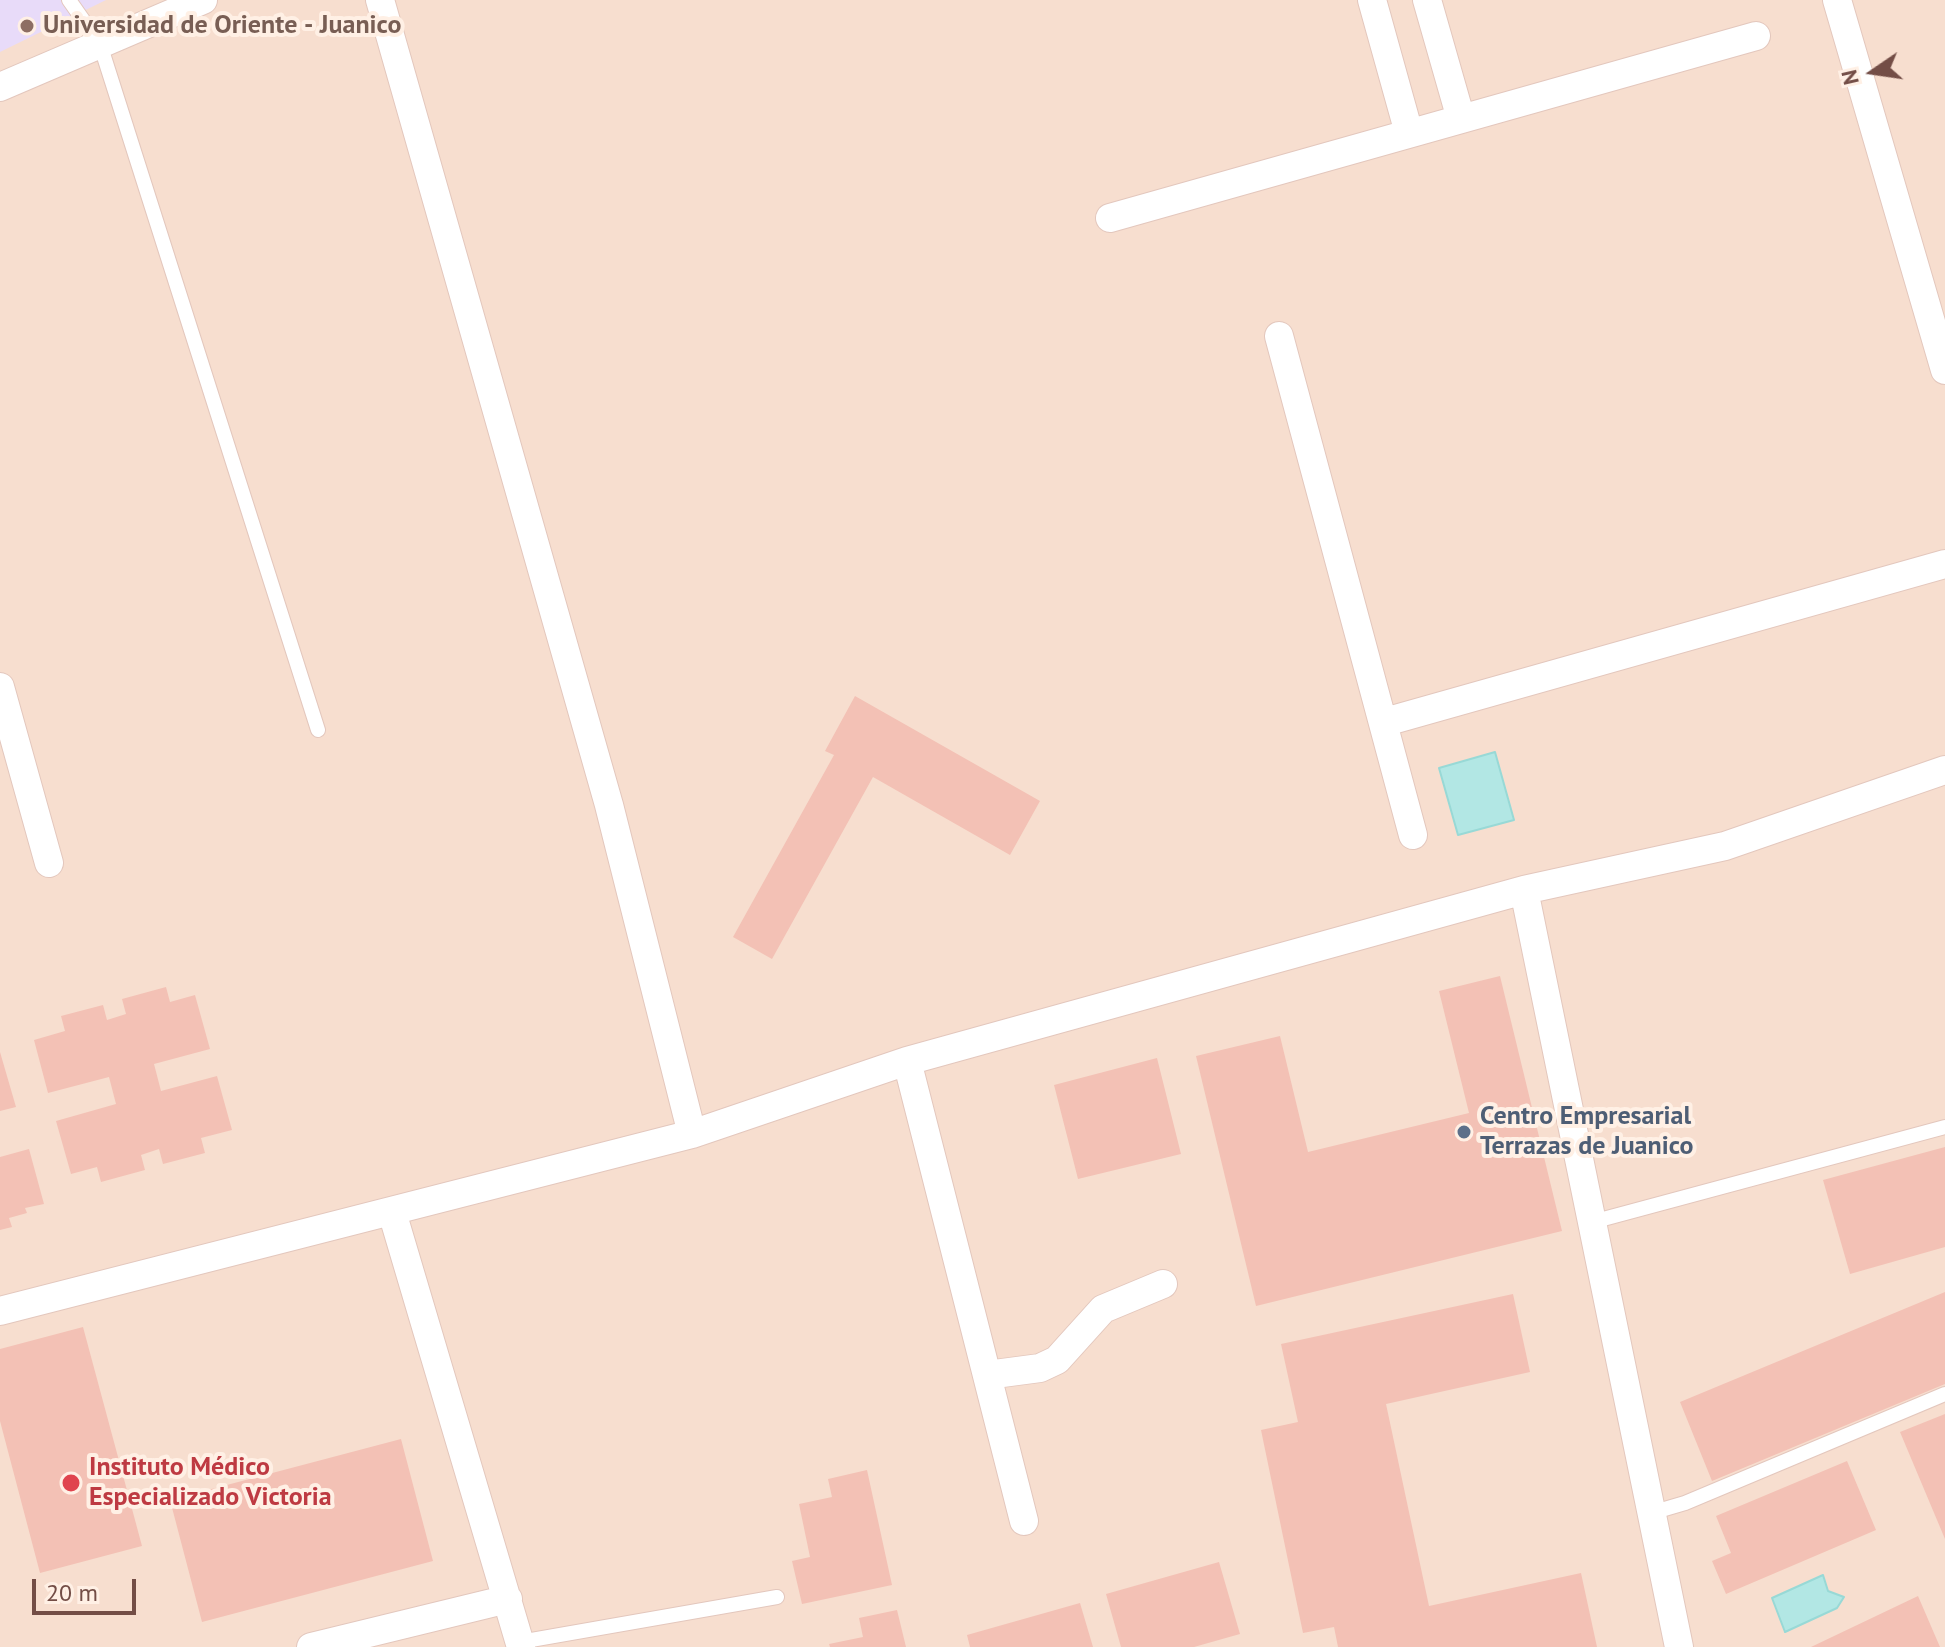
<!DOCTYPE html>
<meta charset="utf-8">
<style>
body{margin:0}
#map{position:relative;width:1945px;height:1647px;overflow:hidden;background:#fdebde;font-family:"PT Sans",sans-serif}
canvas{display:block}
.north{position:absolute;left:1833px;top:32px;width:80px;height:80px;-webkit-text-stroke:6px #fff0e5;paint-order:stroke;rotate:257deg;font-size:22px;font-weight:700;line-height:32px;text-align:center;color:#734d46}
.north::after{content:'';display:block;margin:auto;width:28px;height:36px;background:#734d46;clip-path:polygon(50% 0,100% 100%,50% 72%,0 100%)}
.scale{position:absolute;left:32px;top:1579px;width:104px;height:36px;box-sizing:border-box;border:4px solid #734d46;border-top:0;padding-left:10px;font-size:24px;line-height:28px;white-space:nowrap;color:#734d46;-webkit-text-stroke:6px #fff0e5;paint-order:stroke}
</style>
<div id="map">
<canvas width="1945" height="1647"></canvas>
<div class="north">N</div>
<div class="scale">20 m</div>
</div>
<script>
const ctx = document.querySelector('canvas').getContext('2d');
ctx.lineJoin = 'round';
function paint(path, color) {
  ctx.fillStyle = color;
  ctx.fill(path, 'evenodd');
}
function strokePath(path, color, width, dash) {
  ctx.strokeStyle = color;
  ctx.lineWidth = width;
  ctx.lineCap = dash ? 'butt' : 'round';
  ctx.setLineDash(dash || []);
  ctx.stroke(path);
}
function drawText(font, color, halo, rows, align = 'center') {
  ctx.font = font + ' "PT Sans",sans-serif';
  ctx.lineWidth = 8;
  ctx.setLineDash([]);
  ctx.textBaseline = 'middle';
  ctx.strokeStyle = halo;
  ctx.fillStyle = color;
  for (const [text, x, y, turn = 0] of rows) {
    ctx.save();
    ctx.translate(x, y);
    ctx.rotate((+turn || 0) * Math.PI / 180);
    ctx.textAlign = isNaN(turn) ? turn : align;
    if (halo) ctx.strokeText(text, 0, 0);
    ctx.fillText(text, 0, 0);
    ctx.restore();
  }
}
paint(new Path2D(`
 M0,0H1945V1647H0Z`), '#f7decf');
paint(new Path2D(`
 M0,0H106L0,52Z`), '#e8dbf9');
const water = new Path2D(`
 M1495,752L1514,820L1458,835L1439,768Z
 M1823,1575L1828,1591L1844,1597L1837,1608L1785,1632L1772,1598Z`);
paint(water, '#b2e7e4');
strokePath(water, '#98d9d6', 2);
paint(new Path2D(`
 M855,696L1040,801L1010,855L873,777L772,959L733,937L834,755L825,751Z
 M1500,976L1562,1231L1256,1306L1196,1056L1280,1036L1308,1152L1469,1113L1439,991Z
 M166,987L170,1002L195,995L210,1049L154,1064L161,1091L217,1076L232,1130L201,1138L205,1153L163,1164L159,1149L141,1155L145,1170L101,1182L97,1167L71,1174L56,1121L116,1104L109,1077L48,1093L34,1040L65,1031L61,1016L103,1005L107,1020L126,1014L122,999Z
 M0,1052L16,1107L0,1111Z
 M1157,1058L1181,1154L1078,1179L1054,1085Z
 M1945,1147V1247L1850,1274L1823,1180Z
 M29,1149L44,1204L25,1208L27,1213L9,1218L12,1227L0,1230V1157Z
 M1945,1292V1384L1712,1481L1680,1402Z
 M1513,1294L1530,1372L1386,1404L1429,1606L1581,1573L1597,1647H1338L1334,1627L1303,1633L1261,1430L1298,1422L1281,1344Z
 M83,1327L142,1546L40,1573L0,1421V1349Z
 M1945,1414V1539L1900,1432Z
 M401,1439L433,1561L202,1622L170,1500Z
 M1847,1461L1876,1530L1726,1594L1712,1561L1731,1553L1716,1516Z
 M867,1470L892,1585L802,1604L792,1561L810,1557L799,1504L832,1497L828,1479Z
 M1219,1562L1240,1634L1194,1647H1121L1106,1594Z
 M1918,1596L1940,1647H1811Z
 M1080,1603L1093,1647H970L967,1635Z
 M897,1610L906,1647H830L829,1644L863,1637L859,1618Z`), '#f3c1b5');
const service = new Path2D(`
 M69,0L100,44L318,730
 M1592,1222L1945,1127
 M1651,1513L1685,1503L1945,1394
 M520,1642L777,1597`);
const minor = new Path2D(`
 M380,0L609,805L692,1134
 M1372,0L1409,133
 M1427,0L1461,119
 M1837,0L1945,370
 M0,87L203,0
 M1110,218L1756,36
 M1279,336L1413,835
 M0,687L49,863
 M1385,722L1945,564
 M1524,890L1679,1647
 M907,1061L1024,1521
 M392,1212L521,1647
 M0,1311L692,1134L907,1061L1524,890L1725,846L1945,770
 M987,1375L1040,1368L1057,1360L1103,1309L1163,1284
 M311,1647L508,1599`);
strokePath(service, '#e3c7bd', 16);
strokePath(minor, '#e3c7bd', 30);
strokePath(service, '#fff', 14);
strokePath(minor, '#fff', 28);
for (const [x, y, r, color] of [
 [27,26,8,"#8d6e63"],
 [1464,1132,8,"#5c6f8a"],
 [71,1483,10,"#e0444e"]
]) {
  const dot = new Path2D();
  dot.arc(x, y, r, 0, 2 * Math.PI);
  ctx.fillStyle = color;
  ctx.fill(dot);
  strokePath(dot, '#fff0e5', 3);
}
drawText('bold 26px', '#785e54', '#fff0e5', [
 ["Universidad de Oriente - Juanico",43,26]
], 'left');
drawText('bold 26px', '#4e5e75', '#fff0e5', [
 ["Centro Empresarial",1480,1117],
 ["Terrazas de Juanico",1480,1147]
], 'left');
drawText('bold 26px', '#be3a42', '#fff0e5', [
 ["Instituto Médico",89,1468],
 ["Especializado Victoria",89,1498]
], 'left');
</script>
